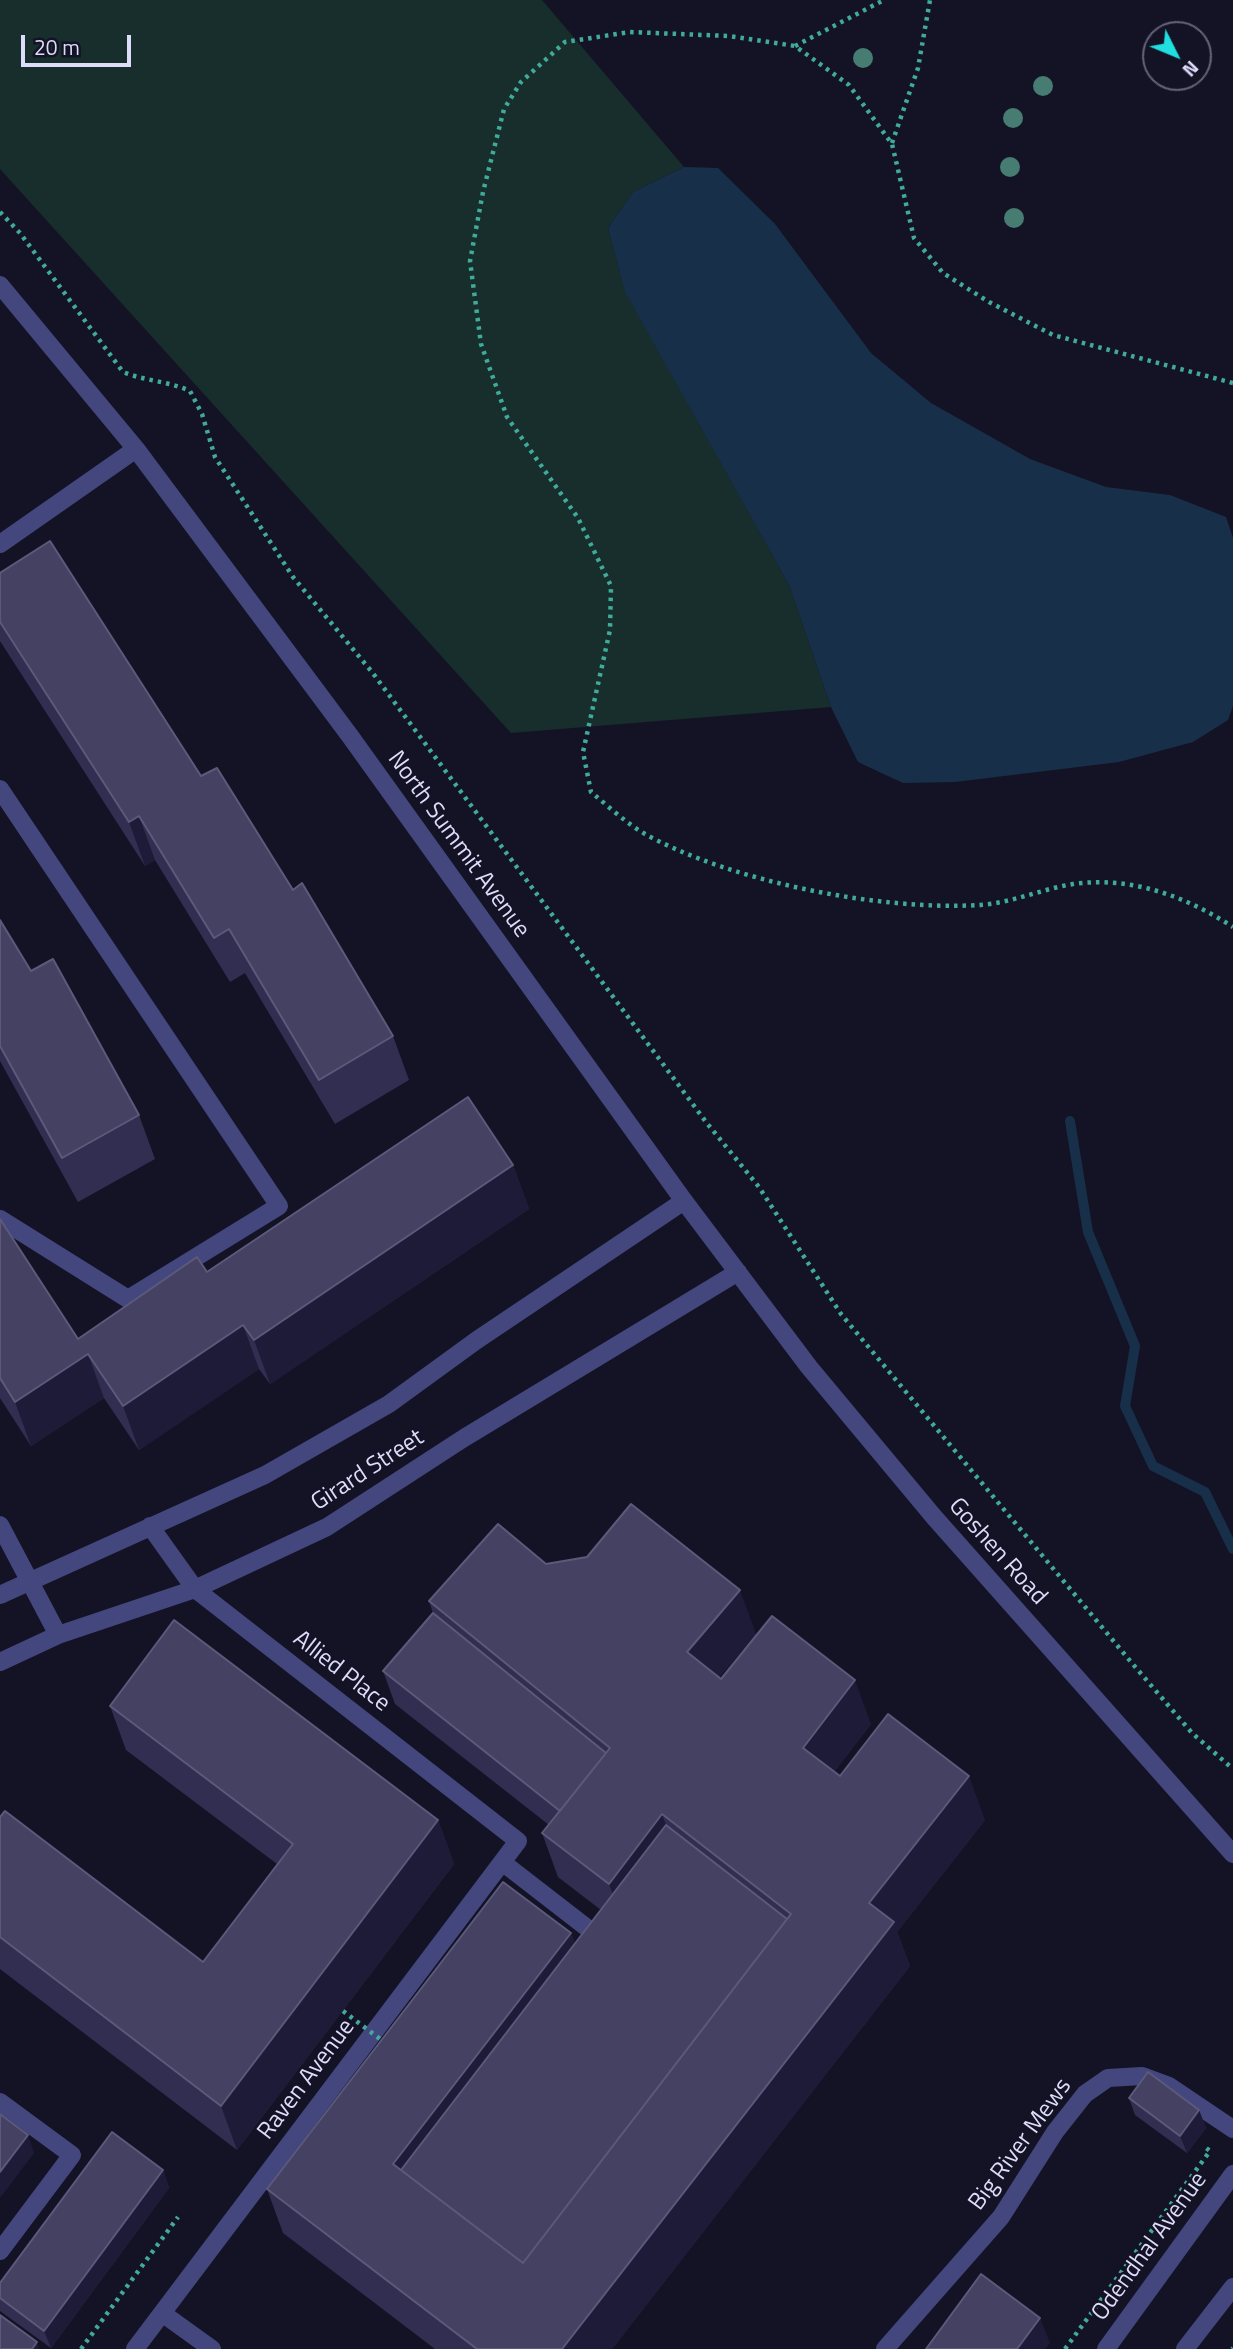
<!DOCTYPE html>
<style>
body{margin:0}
#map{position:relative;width:1233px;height:2349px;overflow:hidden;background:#141325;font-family:"Titillium Web",sans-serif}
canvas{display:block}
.north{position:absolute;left:1142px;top:21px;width:70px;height:70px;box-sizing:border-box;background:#141325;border:2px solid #64637a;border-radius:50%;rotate:133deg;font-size:19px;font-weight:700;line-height:28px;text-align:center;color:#dddcfa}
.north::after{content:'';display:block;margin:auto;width:24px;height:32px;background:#21dee1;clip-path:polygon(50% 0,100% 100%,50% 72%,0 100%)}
.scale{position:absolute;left:21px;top:35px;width:110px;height:32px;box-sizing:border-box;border:4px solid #dddcfa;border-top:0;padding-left:9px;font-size:21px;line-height:24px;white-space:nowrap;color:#dddcfa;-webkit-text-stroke:5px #141325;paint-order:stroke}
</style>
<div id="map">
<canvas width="1233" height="2349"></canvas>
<div class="north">N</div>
<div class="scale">20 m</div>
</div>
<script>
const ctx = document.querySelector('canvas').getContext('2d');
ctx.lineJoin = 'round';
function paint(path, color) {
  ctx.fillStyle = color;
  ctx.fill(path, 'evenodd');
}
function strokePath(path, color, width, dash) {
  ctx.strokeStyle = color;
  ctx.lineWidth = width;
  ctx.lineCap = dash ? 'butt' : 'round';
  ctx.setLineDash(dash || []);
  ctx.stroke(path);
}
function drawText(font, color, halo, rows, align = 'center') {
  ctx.font = font + ' "Titillium Web",sans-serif';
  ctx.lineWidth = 5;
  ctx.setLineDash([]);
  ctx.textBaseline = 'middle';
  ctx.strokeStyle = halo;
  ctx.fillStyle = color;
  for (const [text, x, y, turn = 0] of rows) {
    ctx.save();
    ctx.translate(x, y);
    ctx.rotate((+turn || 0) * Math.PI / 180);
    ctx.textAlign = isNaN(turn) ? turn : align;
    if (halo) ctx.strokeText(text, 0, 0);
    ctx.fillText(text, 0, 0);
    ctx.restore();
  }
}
paint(new Path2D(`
 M0,0H542L684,167L633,192L608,228L625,291L789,585L831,707L511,733L0,169Z`), '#172e2c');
paint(new Path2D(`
 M684,167L718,168L775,224L871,353L931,403L1030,459L1106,487L1170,495L1226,517L1233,538V706L1228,720L1193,742L1119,762L955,782L903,783L858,762L831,707L789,585L625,292L608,228L633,192Z`), '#182f49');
strokePath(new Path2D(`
 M1070,1121L1088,1232L1135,1346L1125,1406L1153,1466L1205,1492L1233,1549`), '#182f49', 10);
strokePath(new Path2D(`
 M795,46L884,0
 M892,143L918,68L930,0
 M0,212L20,233L123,372C145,381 168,381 190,391L202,414L215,457L293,577L372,672L706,1122L759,1187L841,1314L1131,1662L1192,1733L1233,1769
 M1233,383L1053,335L989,302L943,273L914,238L892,144L849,85L795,46L729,36L630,32L565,42L521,82L504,109L483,192L470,261L481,344L507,417L578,518L611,586L610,630L583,752L591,792C608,806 626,823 645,834C732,882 881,911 980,905C1011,903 1042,889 1073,884C1131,876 1185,896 1233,927
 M81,2349L178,2217
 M1065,2349L1210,2151L1205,2147
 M1232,2349L1233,2348`), '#40aa9b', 4.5, [3.5, 5]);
strokePath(new Path2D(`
 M0,285L136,449L350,736L684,1201L809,1367L934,1517L1233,1854
 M0,544L136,449
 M0,789L279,1206L128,1299L0,1219
 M0,1525L58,1635
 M0,1595L265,1475L389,1404L477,1340L684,1201
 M0,1662L58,1635L195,1589L327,1527L464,1438L738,1272
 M502,1862L604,1941
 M0,2102L72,2155L0,2251
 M162,2313L212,2349
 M135,2349L518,1841L195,1589L150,1526
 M885,2349L1001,2217L1055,2132L1085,2094L1108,2078L1142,2076L1169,2086L1233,2129
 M1106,2349L1233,2174
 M1185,2349L1233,2287`), '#44477e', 18);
strokePath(new Path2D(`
 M343,2011L384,2042`), '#40aa9b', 4.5, [3.5, 5]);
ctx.fillStyle = '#477c72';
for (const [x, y] of [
 [863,58],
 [1043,86],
 [1013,118],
 [1010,167],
 [1014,218]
]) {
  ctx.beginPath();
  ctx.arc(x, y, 10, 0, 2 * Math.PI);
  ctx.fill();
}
paint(new Path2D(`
 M0,573L293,890L393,1036L409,1080L335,1124L245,973L230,982L155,860L145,866L0,641Z
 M0,920L31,971L139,1115L155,1159L78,1202L0,1061Z
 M513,1165L529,1209L270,1384L259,1369L139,1450L104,1398L31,1446L0,1398V1219L78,1339L207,1272Z
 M546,1564L756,1634L719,1677L721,1679L871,1724L834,1772L840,1776L985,1820L897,1932L910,1966L612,2349H435L283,2233L267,2189L571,1933L575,1944L601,1910L558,1877L542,1833L549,1825L395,1704L383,1671L433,1613L429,1601Z
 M110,1706L438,1820L454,1864L237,2150L0,1969V1817L203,1962L277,1864L126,1750Z
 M1129,2098L1199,2110L1206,2128L1187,2153L1135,2115Z
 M163,2170L169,2188L51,2348L0,2311V2283Z`), '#322e51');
paint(new Path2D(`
 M139,816L155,860L145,866L129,822Z
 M513,1165L529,1209L270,1384L254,1340Z
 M243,1325L259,1369L139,1450L123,1406Z
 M88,1354L104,1398L31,1446L15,1402Z
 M740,1590L756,1634L703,1696L687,1652Z
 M855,1680L871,1724L819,1792L803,1748Z
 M969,1776L985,1820L897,1932L910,1966L612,2349H562L869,1903Z
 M662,1814L678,1858L625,1928L609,1884Z
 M438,1820L454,1864L237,2150L221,2106Z
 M571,1933L587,1977L420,2193L393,2164Z
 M1199,2110L1206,2128L1187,2153L1180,2136Z
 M28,2135L34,2153L0,2198V2172Z
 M163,2170L169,2188L51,2348L44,2331Z
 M1040,2318L1050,2343L1045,2349H1017Z
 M37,2342L39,2349H32Z`), '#1e1b38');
const building = new Path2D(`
 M50,541L201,776L217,768L293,890L302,883L393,1036L319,1080L229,929L214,938L139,816L129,822L0,622V573Z
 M0,920L31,971L53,959L139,1115L62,1158L0,1046Z
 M468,1097L513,1165L254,1340L243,1325L123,1406L88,1354L15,1402L0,1378V1219L78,1339L197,1257L207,1272Z
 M631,1504L740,1590L687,1652L721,1679L772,1616L855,1680L803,1748L840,1776L888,1714L969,1776L869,1903L894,1922L562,2349H477L267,2189L503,1882L571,1933L393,2164L523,2263L791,1914L662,1814L609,1884L542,1833L610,1748L429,1601L498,1524L546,1564L587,1557Z
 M433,1613L606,1753L560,1811L383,1671Z
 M174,1620L438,1820L221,2106L0,1937V1817L5,1811L203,1962L293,1844L110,1706Z
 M666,1825L787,1919L523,2263L401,2170Z
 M1148,2072L1199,2110L1180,2136L1129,2098Z
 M0,2114L28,2135L0,2172Z
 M112,2132L163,2170L44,2331L0,2298V2283Z
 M981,2274L1040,2318L1017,2349H926Z
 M0,2315L37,2342L32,2349H0Z`);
paint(building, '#444163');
strokePath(building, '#5c597b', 2);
drawText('24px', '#dddcfa', '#141325', [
 ["North Summit Avenue",458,845,54],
 ["Girard Street",368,1471,-33],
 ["Goshen Road",997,1552,48],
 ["Allied Place",341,1672,38],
 ["Raven Avenue",307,2080,-53],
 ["Big River Mews",1021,2145,-54],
 ["Odendhal Avenue",1150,2247,-54]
]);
</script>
